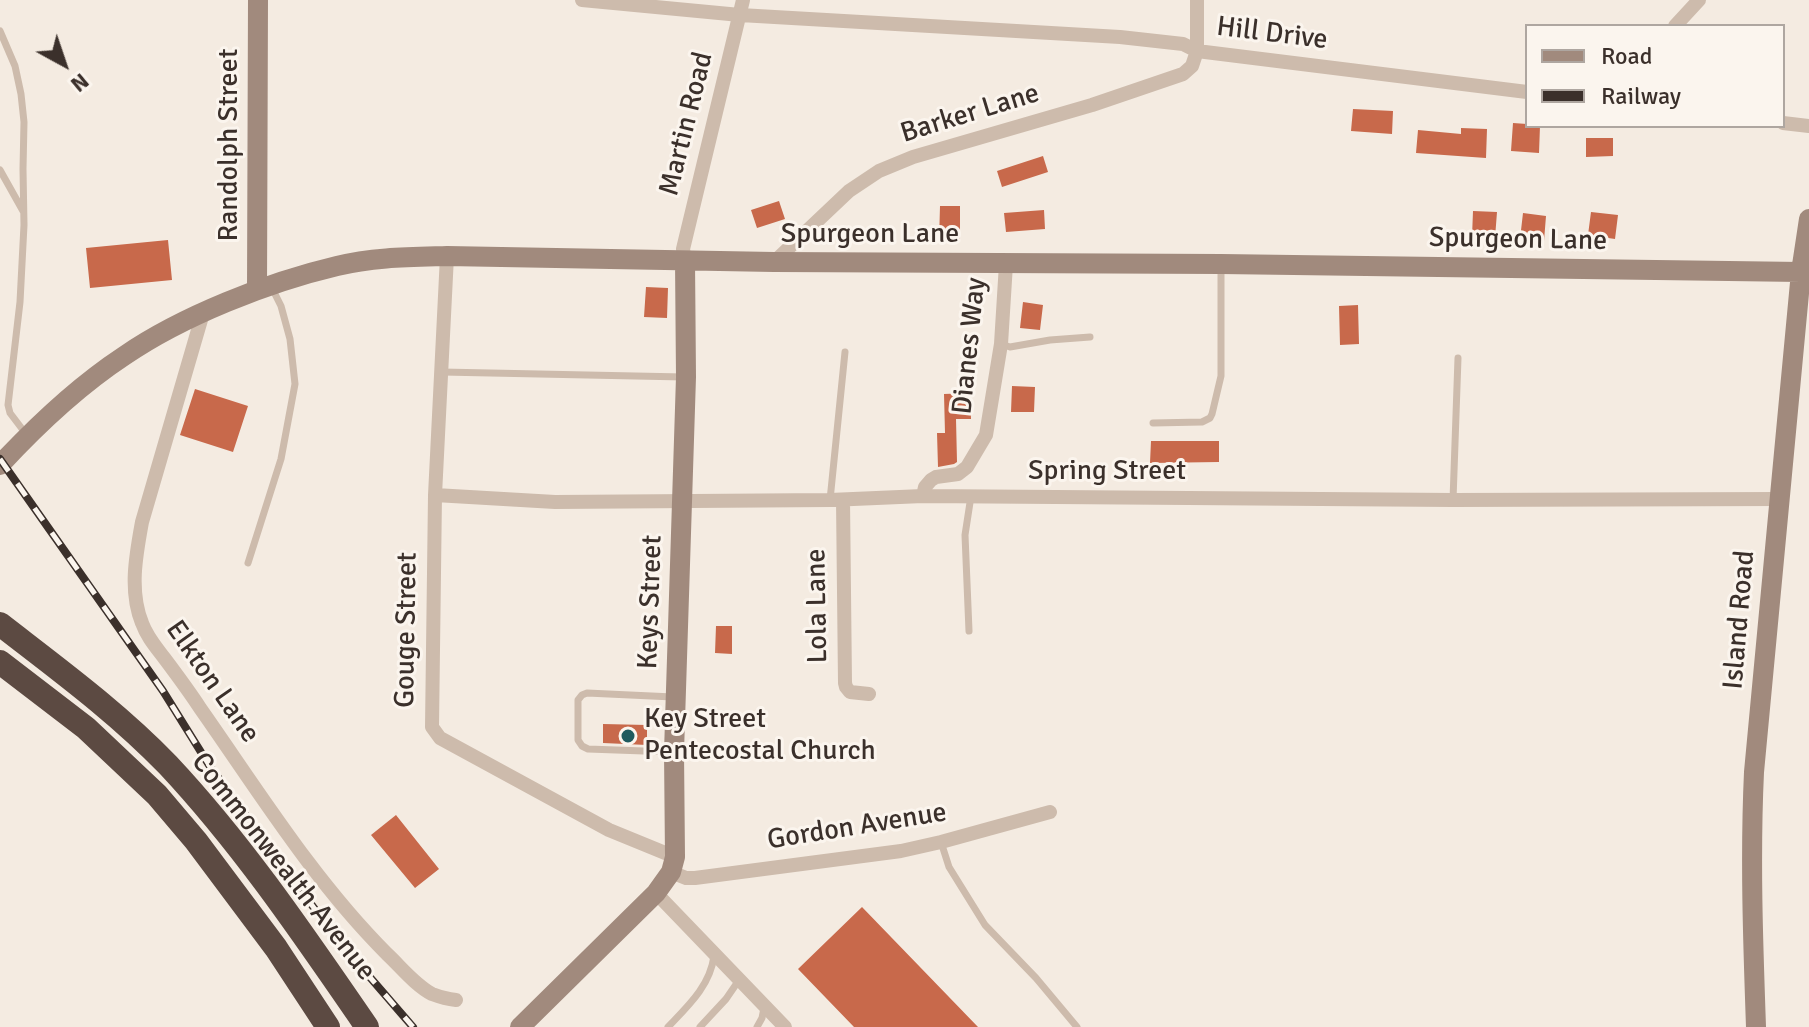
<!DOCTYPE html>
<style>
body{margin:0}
#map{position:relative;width:1809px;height:1027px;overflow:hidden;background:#f4ebe1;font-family:Signika,sans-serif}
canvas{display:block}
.legend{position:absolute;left:1525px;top:24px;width:260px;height:104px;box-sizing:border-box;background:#fbf5ee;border:2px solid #aea6a0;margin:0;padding:10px 14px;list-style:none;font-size:24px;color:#3b302b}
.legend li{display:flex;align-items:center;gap:16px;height:40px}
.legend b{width:40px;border:2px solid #aea6a0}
.north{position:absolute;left:24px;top:24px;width:80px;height:80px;-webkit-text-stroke:6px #fbf5ee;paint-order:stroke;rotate:140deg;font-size:22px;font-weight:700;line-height:32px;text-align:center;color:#3b302b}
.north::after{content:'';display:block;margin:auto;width:28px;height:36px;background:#3b302b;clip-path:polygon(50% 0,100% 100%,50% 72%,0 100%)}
</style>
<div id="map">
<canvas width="1809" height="1027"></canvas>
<ul class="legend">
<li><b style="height:10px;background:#a18a7d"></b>Road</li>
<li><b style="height:10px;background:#3b302b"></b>Railway</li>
</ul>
<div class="north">N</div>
</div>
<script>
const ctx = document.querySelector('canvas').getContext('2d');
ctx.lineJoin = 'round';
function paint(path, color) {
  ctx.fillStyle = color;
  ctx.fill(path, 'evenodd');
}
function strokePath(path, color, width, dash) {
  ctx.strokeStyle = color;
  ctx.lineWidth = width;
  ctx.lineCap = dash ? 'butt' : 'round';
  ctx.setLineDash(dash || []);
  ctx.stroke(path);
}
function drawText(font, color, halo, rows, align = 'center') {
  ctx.font = font + ' Signika,sans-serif';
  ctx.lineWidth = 6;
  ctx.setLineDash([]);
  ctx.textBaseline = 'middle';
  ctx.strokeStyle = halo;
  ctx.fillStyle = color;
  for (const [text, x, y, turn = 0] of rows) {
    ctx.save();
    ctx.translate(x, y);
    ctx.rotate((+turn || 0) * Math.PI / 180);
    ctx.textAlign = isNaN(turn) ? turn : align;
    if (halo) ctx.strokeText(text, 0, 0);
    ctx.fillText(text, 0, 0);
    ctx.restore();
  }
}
paint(new Path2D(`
 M1353,109L1393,111L1392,134L1351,131Z
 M1513,123L1527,124V126H1540L1539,153L1511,151Z
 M1461,128L1487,129L1486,158L1416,153L1418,130L1461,134Z
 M1586,138H1613V156L1586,157Z
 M1043,156L1048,172L1002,187L997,171Z
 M779,201L785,219L757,228L751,210Z
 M940,206H960V242H939Z
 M1044,210L1045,229L1006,232L1004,213Z
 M1473,211L1497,212L1495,238L1472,237Z
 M1591,212L1618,215L1615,239L1588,235Z
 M1523,213L1546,216L1544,241L1520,239Z
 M168,240L172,280L90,288L86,248Z
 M646,287L668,288L667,318L644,317Z
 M1023,302L1043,305L1040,330L1020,328Z
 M1358,305L1359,344L1340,345L1339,306Z
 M1012,386L1035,387L1034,412H1011Z
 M195,389L248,406L233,452L180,435Z
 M970,393L971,419H956L957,462L954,464L938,467L937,433H945L944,394Z
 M1151,441H1219V462L1150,463Z
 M716,626H732V654L715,653Z
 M603,724L647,725V745L603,743Z
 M396,815L439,869L415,888L371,835Z
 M862,907L978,1027H854L798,969Z`), '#c8694b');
strokePath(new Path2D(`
 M0,31L15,66L21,94L24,122L23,169L24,225L20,302L8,405L10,413L26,434
 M0,170L23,211
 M1001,344L1010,347L1050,340L1090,337
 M442,372L684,377
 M1153,423L1202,422L1210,418L1212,414L1221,376V267
 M830,500L845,352
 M1453,500L1458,358
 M248,563L281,459L295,384L290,339L281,306L272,288
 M969,631L965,535L971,496
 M672,752L588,749L582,746L578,740V700L582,695L587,693L673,697
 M941,842L949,867L985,925L1036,978L1077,1027
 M668,1027C688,1006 710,986 714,956
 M700,1027L726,999L739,980
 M757,1027L762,1018L764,1008`), '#cdbbac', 7);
strokePath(new Path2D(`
 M582,0L740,15L1120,37L1183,44L1197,51L1527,92
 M1675,26L1699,0
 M1783,123L1809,126
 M447,256L435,495L432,727L440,738L609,830L675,857
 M685,261L683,249L743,0
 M774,262L849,191L879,171L913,157L1092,105L1183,74L1192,66L1197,51V0
 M203,313L142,522C136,555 129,591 142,623C147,637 156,647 165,659C177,675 189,691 200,708C259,792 314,881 387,954C401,967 415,985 432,994C440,997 447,999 456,1000
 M435,495L555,502L830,500L923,496L1453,500L1780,499
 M923,496L925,487L931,480L936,477L958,474L967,467L986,435L1001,344L1006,264
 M843,500L845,683L846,687L850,692L869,694
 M671,872L686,878H695L901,851L941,842L1050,812
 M656,893L785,1027`), '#cdbbac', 14);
strokePath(new Path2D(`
 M257,290L258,0
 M0,465C38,424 77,387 124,356C182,316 269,282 337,266C373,257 411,257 447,256L774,262L1221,264L1801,272
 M520,1027L656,893L671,872L675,857L674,752L686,377L685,261
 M1756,1027C1753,942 1750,857 1754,772L1801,272L1809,219`), '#a18a7d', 20);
strokePath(new Path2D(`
 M0,624C58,669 117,712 168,765C243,845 305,937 367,1027
 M0,662L86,728L157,795L196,841L276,948L328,1027`), '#5c4a42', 24);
const rail = new Path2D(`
 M0,459L163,691L209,765L336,938L413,1027`);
strokePath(rail, '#3b302b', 8);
strokePath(rail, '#fbf5ee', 5, [15]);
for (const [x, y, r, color] of [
 [628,736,8,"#1f5a5e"]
]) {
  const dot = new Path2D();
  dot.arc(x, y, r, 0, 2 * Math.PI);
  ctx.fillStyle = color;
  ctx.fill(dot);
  strokePath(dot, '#fbf5ee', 3);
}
drawText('28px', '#3b302b', '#fbf5ee', [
 ["Hill Drive",1272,34,7],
 ["Barker Lane",970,114,-17],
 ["Martin Road",687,124,-76],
 ["Randolph Street",230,145,-90],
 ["Spurgeon Lane",870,235],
 ["Spurgeon Lane",1518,240,1],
 ["Dianes Way",970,346,-84],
 ["Spring Street",1107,472],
 ["Keys Street",651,602,-88],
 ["Lola Lane",818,606,-91],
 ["Island Road",1740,620,-85],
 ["Gouge Street",407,630,-89],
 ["Elkton Lane",212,682,55],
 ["Gordon Avenue",857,827,-9],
 ["Commonwealth Avenue",283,867,52]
]);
drawText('28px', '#3b302b', '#fbf5ee', [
 ["Key Street",644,720],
 ["Pentecostal Church",644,752]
], 'left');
</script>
